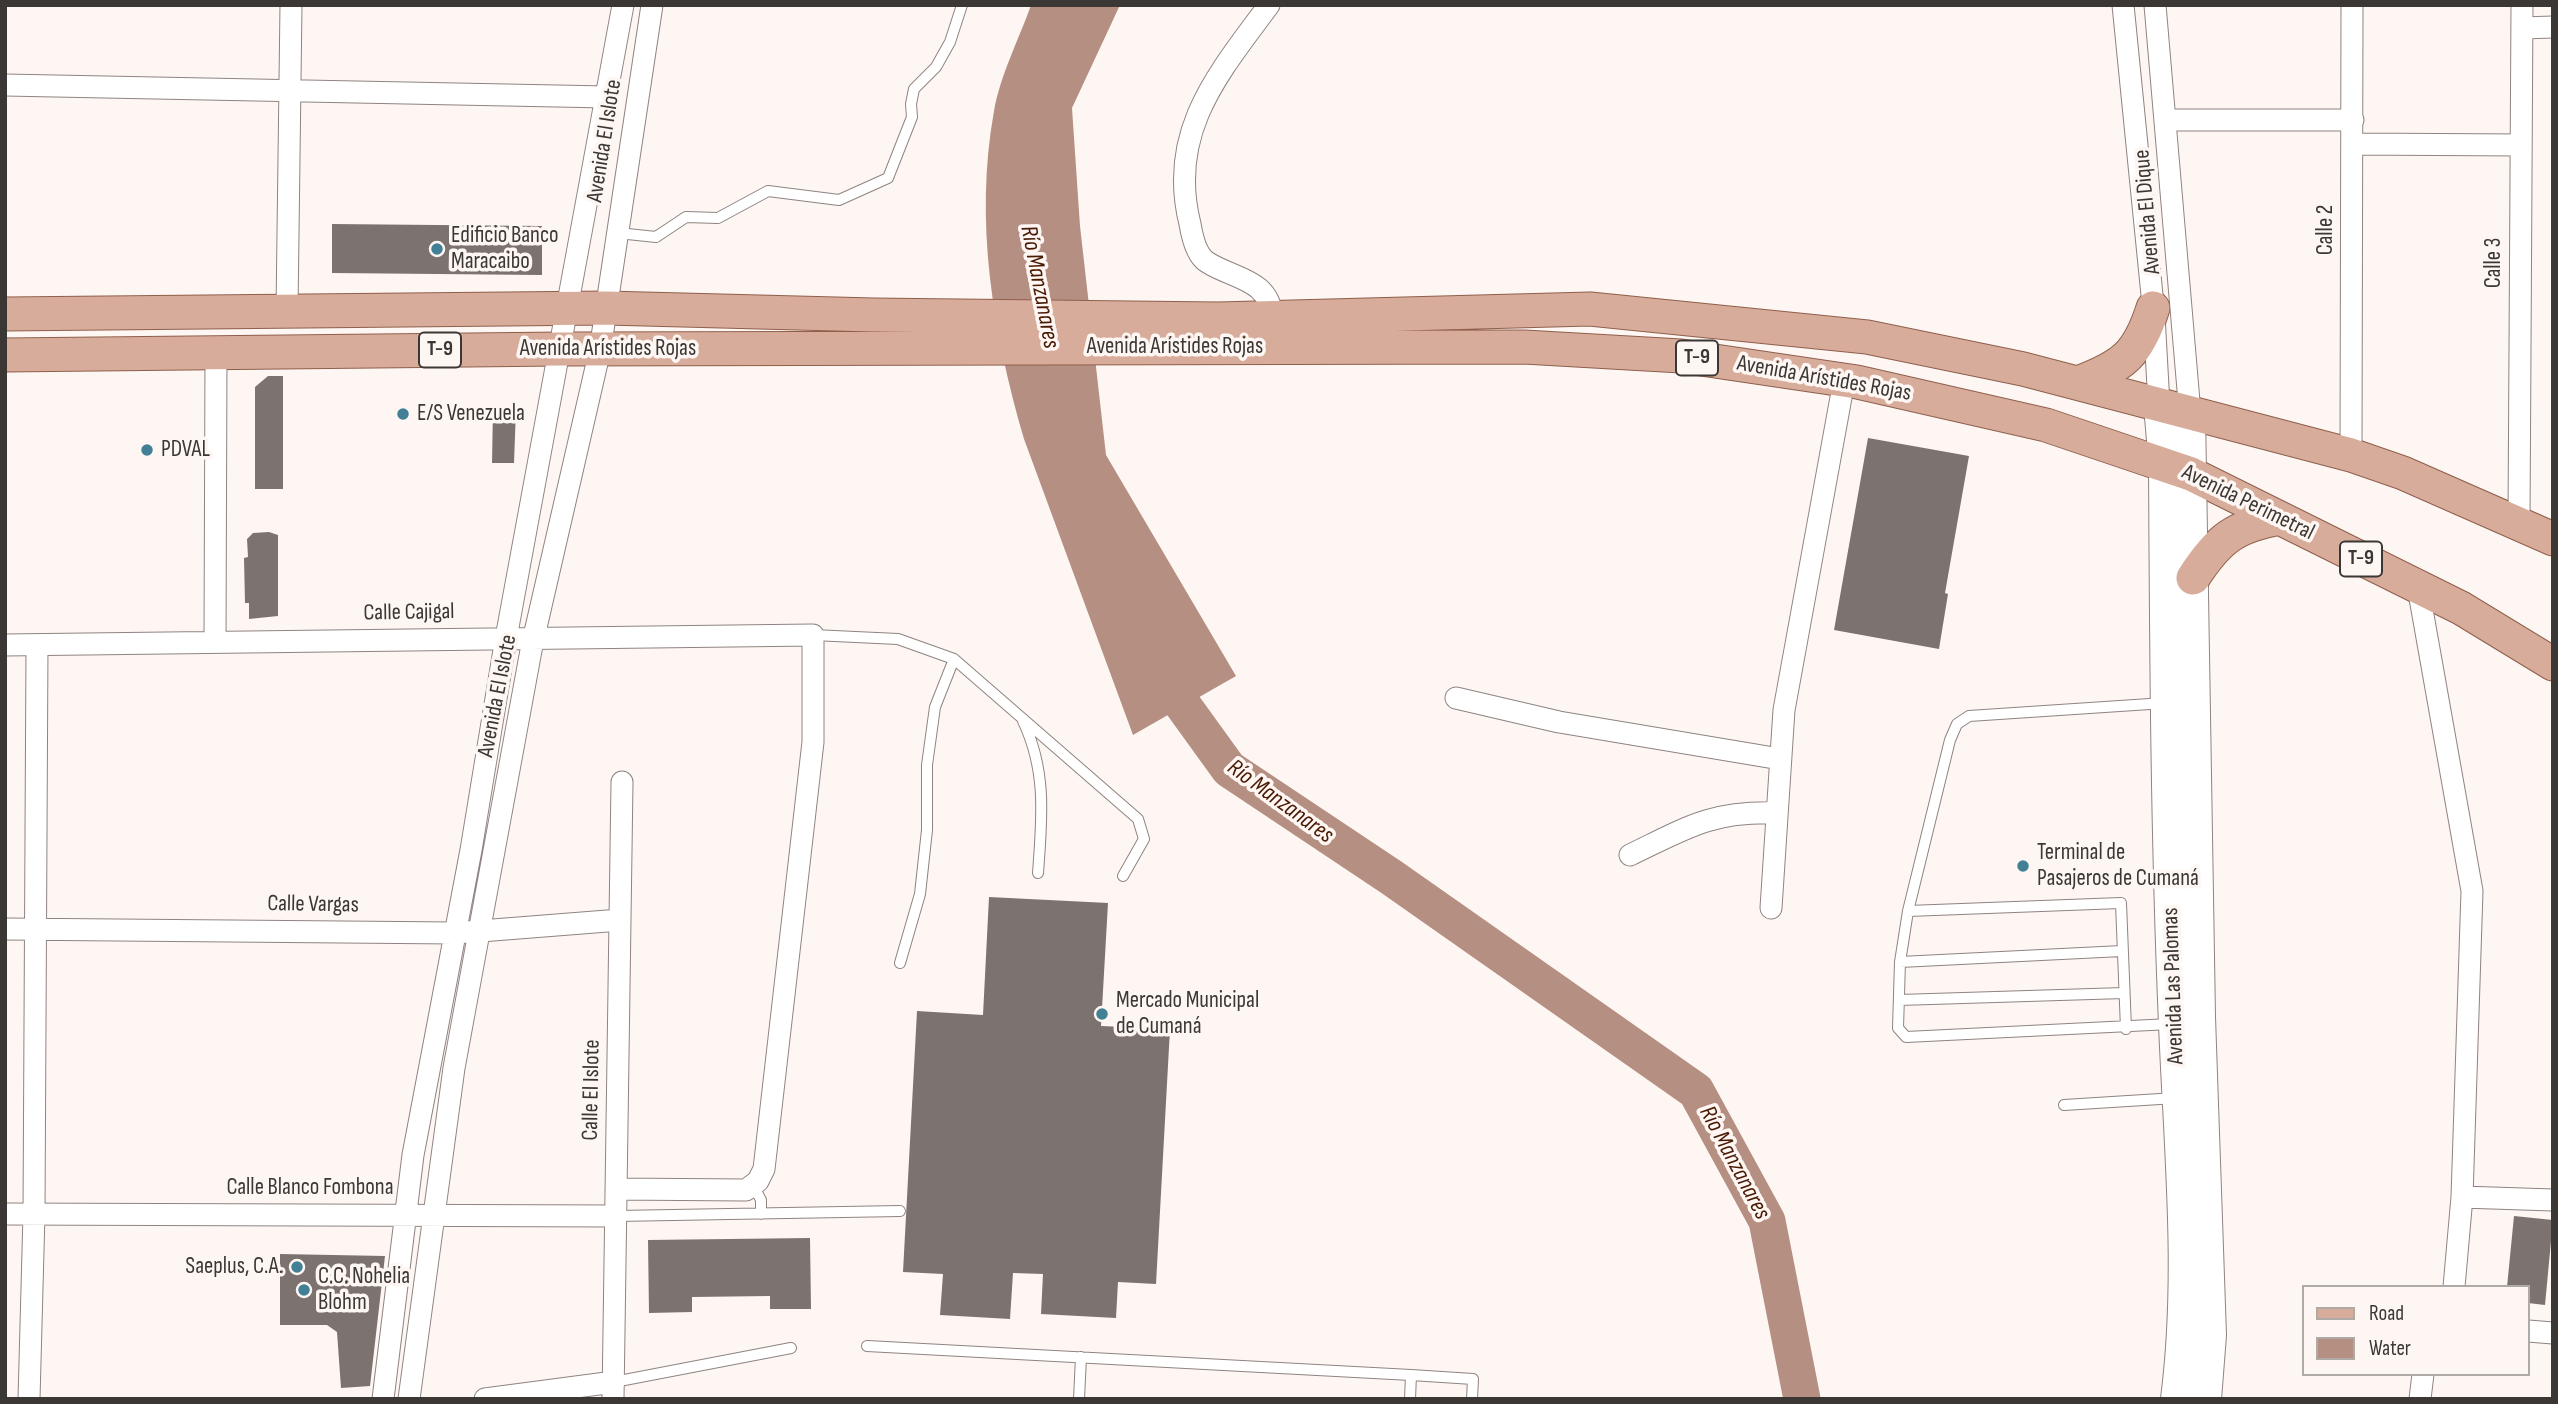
<!DOCTYPE html>
<meta charset="utf-8">
<style>
body{margin:0}
#map{position:relative;width:2558px;height:1404px;overflow:hidden;background:#fef6f2;font-family:"Sofia Sans Condensed",sans-serif}
canvas{display:block}
.frame{position:absolute;inset:0;border:7px solid #3b3735;pointer-events:none}
.legend{position:absolute;left:2302px;top:1285px;width:228px;height:91px;box-sizing:border-box;background:#fef6f2;border:2px solid #b0aaa6;margin:0;padding:9px 12px;list-style:none;font-size:21px;color:#3b3735}
.legend li{display:flex;align-items:center;gap:14px;height:35px}
.legend b{width:35px;border:2px solid #b0aaa6}
</style>
<div id="map">
<canvas width="2558" height="1404"></canvas>
<div class="frame"></div>
<ul class="legend">
<li><b style="height:9px;background:#d7ac9b"></b>Road</li>
<li><b style="height:19px;background:#b59082"></b>Water</li>
</ul>
</div>
<script>
const ctx = document.querySelector('canvas').getContext('2d');
ctx.lineJoin = 'round';
function paint(path, color) {
  ctx.fillStyle = color;
  ctx.fill(path, 'evenodd');
}
function strokePath(path, color, width, dash) {
  ctx.strokeStyle = color;
  ctx.lineWidth = width;
  ctx.lineCap = dash ? 'butt' : 'round';
  ctx.setLineDash(dash || []);
  ctx.stroke(path);
}
function drawText(font, color, halo, rows, align = 'center') {
  ctx.font = font + ' "Sofia Sans Condensed",sans-serif';
  ctx.lineWidth = 7;
  ctx.setLineDash([]);
  ctx.textBaseline = 'middle';
  ctx.strokeStyle = halo;
  ctx.fillStyle = color;
  for (const [text, x, y, turn = 0] of rows) {
    ctx.save();
    ctx.translate(x, y);
    ctx.rotate((+turn || 0) * Math.PI / 180);
    ctx.textAlign = isNaN(turn) ? turn : align;
    if (halo) ctx.strokeText(text, 0, 0);
    ctx.fillText(text, 0, 0);
    ctx.restore();
  }
}
paint(new Path2D(`
 M1031,5H1120L1072,108L1080,226L1106,455L1236,676L1133,735L1024,439C993,332 974,222 994,111C1000,76 1019,39 1031,5Z`), '#b59082');
strokePath(new Path2D(`
 M1156,668L1229,769L1391,877L1696,1091L1767,1221L1802,1399`), '#b59082', 37);
paint(new Path2D(`
 M332,224L542,226V275L332,273Z
 M268,376H283V489H255V387Z
 M493,408L516,409L514,463H492Z
 M1868,438L1969,456L1945,593L1948,594L1939,649L1834,630Z
 M269,532L278,535V616L249,619V603H245L244,558L248,557L247,539L253,533Z
 M989,897L1108,903L1101,1026L1170,1029L1156,1284L1118,1282L1116,1318L1041,1314L1043,1274L1013,1273L1010,1319L940,1315L943,1274L903,1272L917,1011L983,1015Z
 M2514,1216L2553,1220L2545,1305L2528,1303V1287H2507Z
 M810,1238L811,1309H770V1296L692,1297V1312L649,1313L648,1240Z
 M280,1254L385,1256L370,1386L341,1388L337,1332L327,1325H280Z`), '#7c7370');
const service = new Path2D(`
 M618,233L656,237L686,217L718,218L768,191L839,200L888,178L912,117L911,104L914,89L936,67L950,42L962,5
 M813,635L898,639L954,659L1138,819L1144,839L1123,876
 M2165,703L1969,716L1957,724L1950,740L1908,911L1900,962L1898,1028L1906,1037L2171,1024
 M1023,721C1047,771 1042,819 1038,873
 M1908,911L2121,903L2126,1029
 M1900,962L2122,951
 M900,963L920,894L927,830V765L935,707L954,659
 M1899,1000L2124,993
 M2064,1105L2176,1098
 M753,1185L761,1200V1214
 M616,1216L900,1211
 M867,1346L1411,1375L1410,1399
 M1411,1375L1473,1379L1472,1399
 M614,1382L791,1348
 M1079,1399L1081,1357`);
const minor = new Path2D(`
 M1269,5C1218,74 1167,132 1190,224C1192,236 1196,255 1207,262C1233,279 1270,279 1272,317
 M2123,5L2154,315L2159,405
 M2155,5L2190,413
 M2522,28L2553,27
 M5,85L607,97
 M2166,120H2353
 M2352,144L2521,145
 M287,311L291,5
 M2351,455L2352,5
 M2519,521L2522,5
 M2418,587L2472,891L2462,1197L2454,1287
 M215,642L216,353
 M5,645L813,635V742L764,1169L758,1181L746,1190L616,1189
 M1456,698L1559,722L1780,759
 M1630,855C1686,828 1711,811 1776,813
 M1771,908L1784,710L1844,381
 M5,929L455,933L620,920
 M2462,1197L2553,1200
 M5,1214L616,1216
 M2528,1331L2553,1333
 M29,1399L34,1214L37,645
 M383,1399L413,1155L471,850L506,638L623,5
 M409,1399L454,1068L532,645L600,350L652,5
 M485,1399L614,1382
 M613,1399L622,782
 M2420,1399L2423,1374`);
const secondary = new Path2D(`
 M2159,405L2164,464C2165,651 2166,838 2174,1024C2179,1149 2192,1274 2176,1399
 M2190,413L2200,1017L2211,1335L2206,1399`);
const primary = new Path2D(`
 M5,314L606,308L874,315L1218,319L1590,309L1867,337L2023,369L2351,455L2403,473L2553,539
 M5,355L561,349L1524,347L1681,356L1857,382L2046,425L2191,474L2461,608L2553,664
 M2078,383C2123,366 2138,355 2153,308
 M2193,578C2218,539 2235,526 2280,518`);
strokePath(service, '#8e8481', 12);
strokePath(minor, '#8e8481', 23);
strokePath(secondary, '#8e8481', 32);
strokePath(primary, '#8f5f4c', 35);
strokePath(service, '#fff', 10);
strokePath(minor, '#fff', 21);
strokePath(secondary, '#fff', 30);
strokePath(primary, '#d7ac9b', 33);
for (const [x, y, r, color] of [
 [437,249,7,"#418095"],
 [403,414,7,"#418095"],
 [147,450,7,"#418095"],
 [2023,866,7,"#418095"],
 [1102,1014,7,"#418095"],
 [297,1267,7,"#418095"],
 [304,1290,7,"#418095"]
]) {
  const dot = new Path2D();
  dot.arc(x, y, r, 0, 2 * Math.PI);
  ctx.fillStyle = color;
  ctx.fill(dot);
  strokePath(dot, '#fef6f2', 2.5);
}
for (const [x, y, w] of [
 [440,350,42],
 [1697,358,42],
 [2361,559,42]
]) {
  const box = new Path2D();
  box.roundRect(x - w / 2, y - 17.5, w, 35, 5);
  ctx.fillStyle = '#fef6f2';
  ctx.fill(box);
  strokePath(box, '#3b3735', 2);
}
drawText('bold 21px', '#3b3735', null, [
 ["T-9",440,350],
 ["T-9",1697,358],
 ["T-9",2361,559]
]);
drawText('23px', '#3b3735', '#fef6f2', [
 ["Avenida El Islote",605,141,-81],
 ["Avenida El Dique",2148,212,-95],
 ["Calle 2",2326,230,-90],
 ["Calle 3",2494,263,-90],
 ["Avenida Arístides Rojas",1175,347],
 ["Avenida Arístides Rojas",608,349],
 ["Avenida Arístides Rojas",1824,379,10],
 ["Avenida Perimetral",2248,503,26],
 ["Calle Cajigal",409,613,-1],
 ["Avenida El Islote",498,696,-79],
 ["Calle Vargas",313,905,1],
 ["Avenida Las Palomas",2174,986,-92],
 ["Calle El Islote",592,1090,-89],
 ["Calle Blanco Fombona",310,1188]
]);
drawText('23px', '#3b3735', '#fef6f2', [
 ["Edificio Banco",451,236],
 ["Maracaibo",451,262],
 ["E/S Venezuela",417,414],
 ["PDVAL",161,450],
 ["Terminal de",2037,853],
 ["Pasajeros de Cumaná",2037,879],
 ["Mercado Municipal",1116,1001],
 ["de Cumaná",1116,1027],
 ["Saeplus, C.A.",283,1267,"right"],
 ["C.C. Nohelia",318,1277],
 ["Blohm",318,1303]
], 'left');
drawText('italic 24px', '#491904', '#fef6f2', [
 ["Río Manzanares",1039,287,79],
 ["Río Manzanares",1280,802,36],
 ["Río Manzanares",1734,1163,62]
]);
</script>
